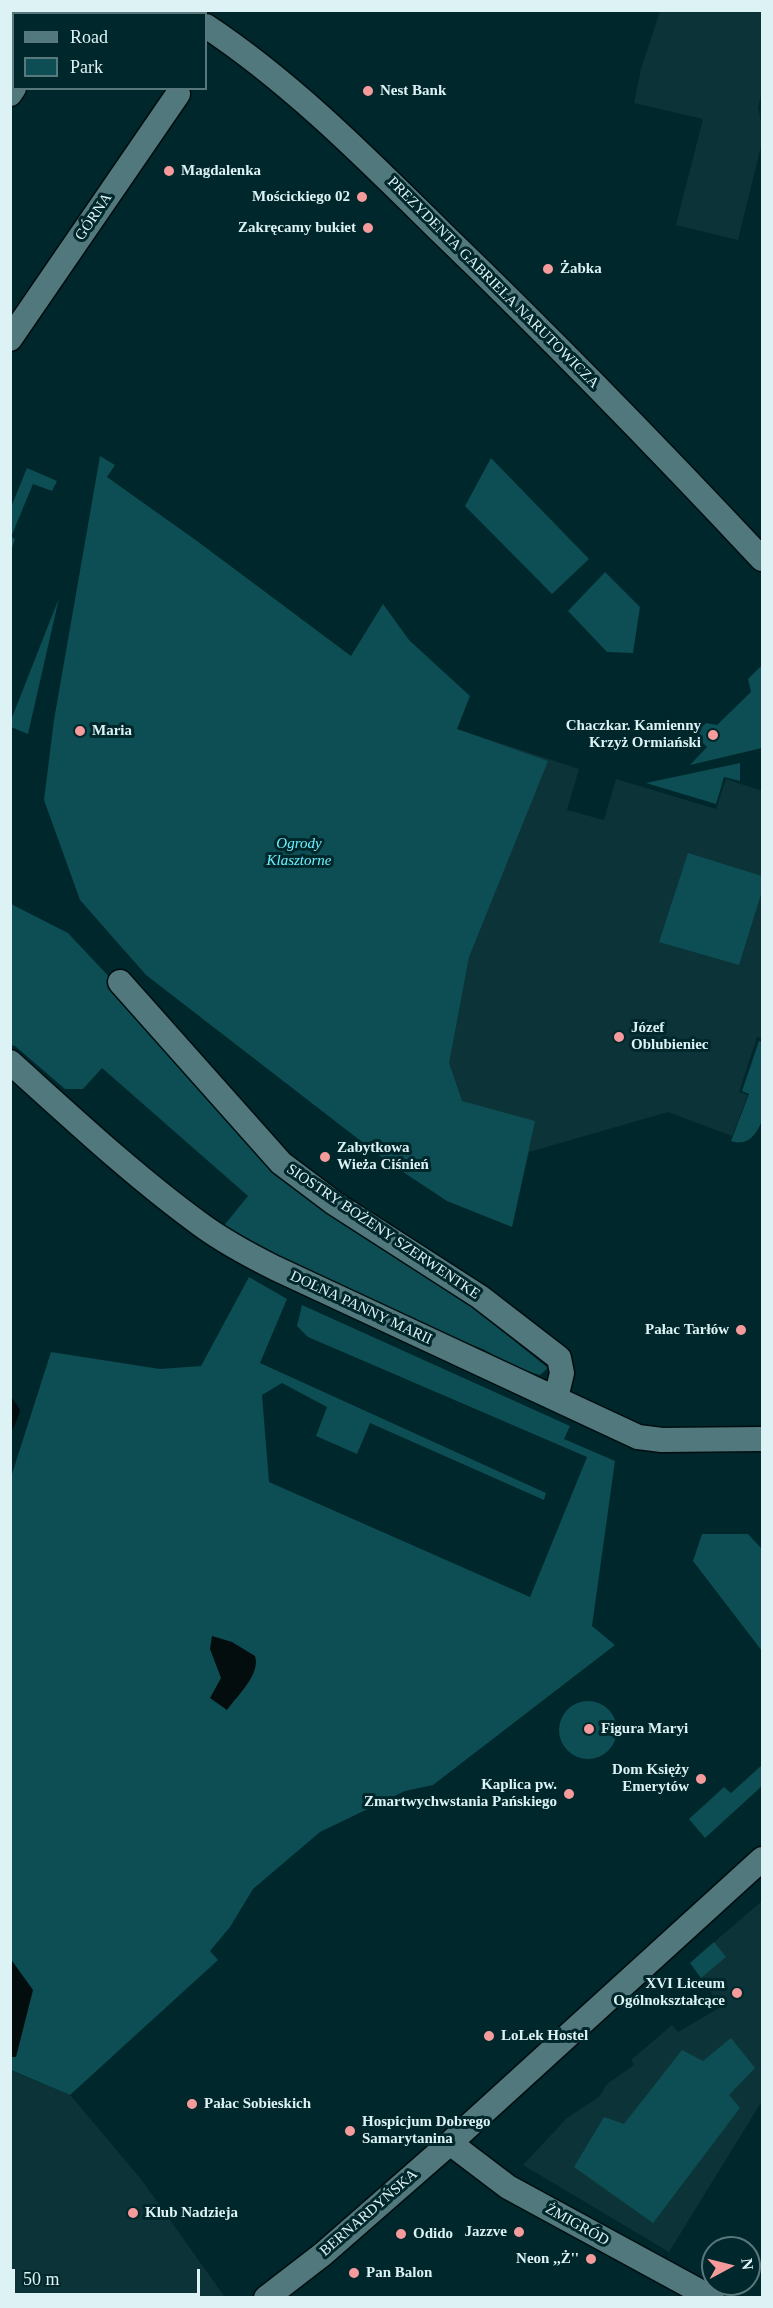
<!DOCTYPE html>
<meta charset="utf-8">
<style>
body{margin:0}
#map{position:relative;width:773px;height:2308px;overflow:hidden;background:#00272b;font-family:Georgia,serif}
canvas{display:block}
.frame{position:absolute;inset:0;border:12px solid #ddf2f4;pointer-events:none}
.legend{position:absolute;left:12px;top:12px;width:195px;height:78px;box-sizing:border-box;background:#00272b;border:2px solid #58787b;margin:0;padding:8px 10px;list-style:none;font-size:18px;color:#ddf2f4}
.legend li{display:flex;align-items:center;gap:12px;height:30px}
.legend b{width:30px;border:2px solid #58787b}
.north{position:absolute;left:701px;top:2236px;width:60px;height:60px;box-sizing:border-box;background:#00272b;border:2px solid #58787b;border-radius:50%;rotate:83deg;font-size:16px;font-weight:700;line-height:24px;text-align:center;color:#ddf2f4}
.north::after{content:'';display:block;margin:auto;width:21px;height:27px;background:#f59b9c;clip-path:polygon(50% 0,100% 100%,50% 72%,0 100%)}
.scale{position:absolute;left:12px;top:2269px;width:188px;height:27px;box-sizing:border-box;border:3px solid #ddf2f4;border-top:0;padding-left:8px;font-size:18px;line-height:21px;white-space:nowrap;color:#ddf2f4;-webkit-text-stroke:4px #00272b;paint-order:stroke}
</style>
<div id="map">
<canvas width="773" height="2308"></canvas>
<div class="frame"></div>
<ul class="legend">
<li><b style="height:8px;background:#51787c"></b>Road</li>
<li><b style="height:16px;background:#0c4e53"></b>Park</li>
</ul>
<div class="north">N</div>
<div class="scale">50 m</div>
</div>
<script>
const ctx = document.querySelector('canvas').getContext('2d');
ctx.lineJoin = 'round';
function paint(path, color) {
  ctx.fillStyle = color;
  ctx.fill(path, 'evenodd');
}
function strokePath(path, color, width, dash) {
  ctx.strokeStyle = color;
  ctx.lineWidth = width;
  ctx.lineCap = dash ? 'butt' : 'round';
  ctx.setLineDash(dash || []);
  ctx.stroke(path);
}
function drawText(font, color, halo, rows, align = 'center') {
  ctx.font = font + ' Georgia,serif';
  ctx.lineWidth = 6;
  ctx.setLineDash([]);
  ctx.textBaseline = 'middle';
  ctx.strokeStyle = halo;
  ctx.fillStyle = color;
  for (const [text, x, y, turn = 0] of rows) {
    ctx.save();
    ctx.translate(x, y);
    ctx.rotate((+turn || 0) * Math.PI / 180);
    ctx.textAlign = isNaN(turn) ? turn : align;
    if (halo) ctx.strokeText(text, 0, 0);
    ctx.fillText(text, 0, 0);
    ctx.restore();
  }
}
paint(new Path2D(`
 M660,11H762V92L758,107L762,126V142L738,240L676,225L703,119L634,103L641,69Z
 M457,729L579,769L567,810L604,820L616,779L716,809L726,779L762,791V1039L757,1037L739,1092L748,1095L732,1136L668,1112L529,1152L512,1227L201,1018Z
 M762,1901V2101L669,2252L523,2165L567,2118L599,2097L607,2084L634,2065L631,2060L672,2025L678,2032L721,2007L690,1963Z
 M10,2070L70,2095L141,2179L224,2296L11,2297Z`), '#0c3438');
paint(new Path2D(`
 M100,456L115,465L107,477L197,541L351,656L383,604L409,640L470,696L457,729L548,761L469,957L449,1063L462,1101L535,1121L512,1227L447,1201L388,1162L146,975L80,900L44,800L54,720Z
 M491,458L589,559L552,594L465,506Z
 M27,468L57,481L52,491L33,484L11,537L15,539L11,551V507Z
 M605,572L640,607L633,653L607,652L568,611Z
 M59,598L28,734L11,727V720Z
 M762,665V748L690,765L707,747L694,734L706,723L717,725L751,692L748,679Z
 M740,763V781L724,777L716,804L646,783Z
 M688,853L762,876V891L739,965L659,942Z
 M11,904L68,933L113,981L247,1139L471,1306L548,1368L540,1375L514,1367L483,1349L432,1331L253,1248L222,1228L248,1196L102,1068L83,1089H65L15,1046L11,1045Z
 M759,1041L762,1042V1120C757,1134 748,1147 731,1141L749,1094L742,1091Z
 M249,1277L287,1299L260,1363L546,1493L544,1500L370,1423L357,1454L316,1436L327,1407L282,1383L262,1395L269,1482L530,1597L587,1457L308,1337L297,1326L302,1305L570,1426L564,1439L615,1461L592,1626L615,1645L433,1785L405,1791L320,1832L253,1889L230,1927L210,1951L218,1960L70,2095L11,2070V1477L51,1352L160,1369L201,1366Z
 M702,1534H748L761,1548L762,1651L693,1561Z
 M559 1730a29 29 0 1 1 58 0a29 29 0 1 1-58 0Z
 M762,1765V1786L705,1838L689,1819L724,1787L731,1793Z
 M714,1942L726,1957L701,1978L690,1963Z
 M731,2038L755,2068L729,2095L740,2108L653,2223L574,2167L604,2117L624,2124L682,2050L703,2061Z`), '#0c4e53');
paint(new Path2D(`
 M212,1636L232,1642L255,1656C261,1674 237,1696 227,1710L210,1698L221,1678L210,1649Z
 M10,1958L33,1990L16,2057H11Z`), '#030d0e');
strokePath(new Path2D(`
 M10,1402L16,1411L10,1426`), '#030d0e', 8);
const minor = new Path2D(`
 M182,10L187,14
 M68,14L70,10
 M206,26C292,83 367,159 441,232C551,338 658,448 762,559
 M10,94L14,88
 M10,339L178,94
 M120,982L281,1163L334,1203L480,1297L559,1358L562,1373L556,1398
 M10,1062C71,1117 134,1176 200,1224C223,1241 249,1255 275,1268L638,1437L662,1440L762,1439
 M450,2143L508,2187L712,2298
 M266,2298L323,2254L450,2143L762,1859`);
strokePath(minor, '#000e10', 27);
strokePath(minor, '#51787c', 24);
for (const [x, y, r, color] of [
 [368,91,6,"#f59b9c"],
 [169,171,6,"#f59b9c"],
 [362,197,6,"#f59b9c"],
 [368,228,6,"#f59b9c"],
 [548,269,6,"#f59b9c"],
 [80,731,6,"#f59b9c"],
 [713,735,6,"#f59b9c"],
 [619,1037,6,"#f59b9c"],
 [325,1157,6,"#f59b9c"],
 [741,1330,6,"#f59b9c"],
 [589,1729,6,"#f59b9c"],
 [701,1779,6,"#f59b9c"],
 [569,1794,6,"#f59b9c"],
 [737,1993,6,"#f59b9c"],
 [489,2036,6,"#f59b9c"],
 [192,2104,6,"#f59b9c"],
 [350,2131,6,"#f59b9c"],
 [133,2213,6,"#f59b9c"],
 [519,2232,6,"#f59b9c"],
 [401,2234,6,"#f59b9c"],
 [591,2259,6,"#f59b9c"],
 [354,2273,6,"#f59b9c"]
]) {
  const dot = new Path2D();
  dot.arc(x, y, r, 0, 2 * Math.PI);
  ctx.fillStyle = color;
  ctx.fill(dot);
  strokePath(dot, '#00272b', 2);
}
drawText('bold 15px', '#ddf2f4', '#00272b', [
 ["Nest Bank",380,91],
 ["Magdalenka",181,171],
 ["Mościckiego 02",350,197,"right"],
 ["Zakręcamy bukiet",356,228,"right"],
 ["Żabka",560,269],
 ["Chaczkar. Kamienny",701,726,"right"],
 ["Krzyż Ormiański",701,743,"right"],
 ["Maria",92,731],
 ["Józef",631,1028],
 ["Oblubieniec",631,1045],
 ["Zabytkowa",337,1148],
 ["Wieża Ciśnień",337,1165],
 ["Pałac Tarłów",729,1330,"right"],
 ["Figura Maryi",601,1729],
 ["Dom Księży",689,1770,"right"],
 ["Emerytów",689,1787,"right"],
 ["Kaplica pw.",557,1785,"right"],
 ["Zmartwychwstania Pańskiego",557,1802,"right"],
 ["XVI Liceum",725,1984,"right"],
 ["Ogólnokształcące",725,2001,"right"],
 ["LoLek Hostel",501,2036],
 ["Pałac Sobieskich",204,2104],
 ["Hospicjum Dobrego",362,2122],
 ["Samarytanina",362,2139],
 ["Klub Nadzieja",145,2213],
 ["Jazzve",507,2232,"right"],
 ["Odido",413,2234],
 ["Neon ,,Ż''",579,2259,"right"],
 ["Pan Balon",366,2273]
], 'left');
drawText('15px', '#ddf2f4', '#00272b', [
 ["GÓRNA",94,217,-56],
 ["PREZYDENTA GABRIELA NARUTOWICZA",493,283,45],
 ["SIOSTRY BOŻENY SZERWENTKE",383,1232,34],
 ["DOLNA PANNY MARII",361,1308,25],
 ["BERNARDYŃSKA",369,2213,-41],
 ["ŻMIGRÓD",577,2225,29]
]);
drawText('italic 15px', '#6cf1fe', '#00272b', [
 ["Ogrody",299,844],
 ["Klasztorne",299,861]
]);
</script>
